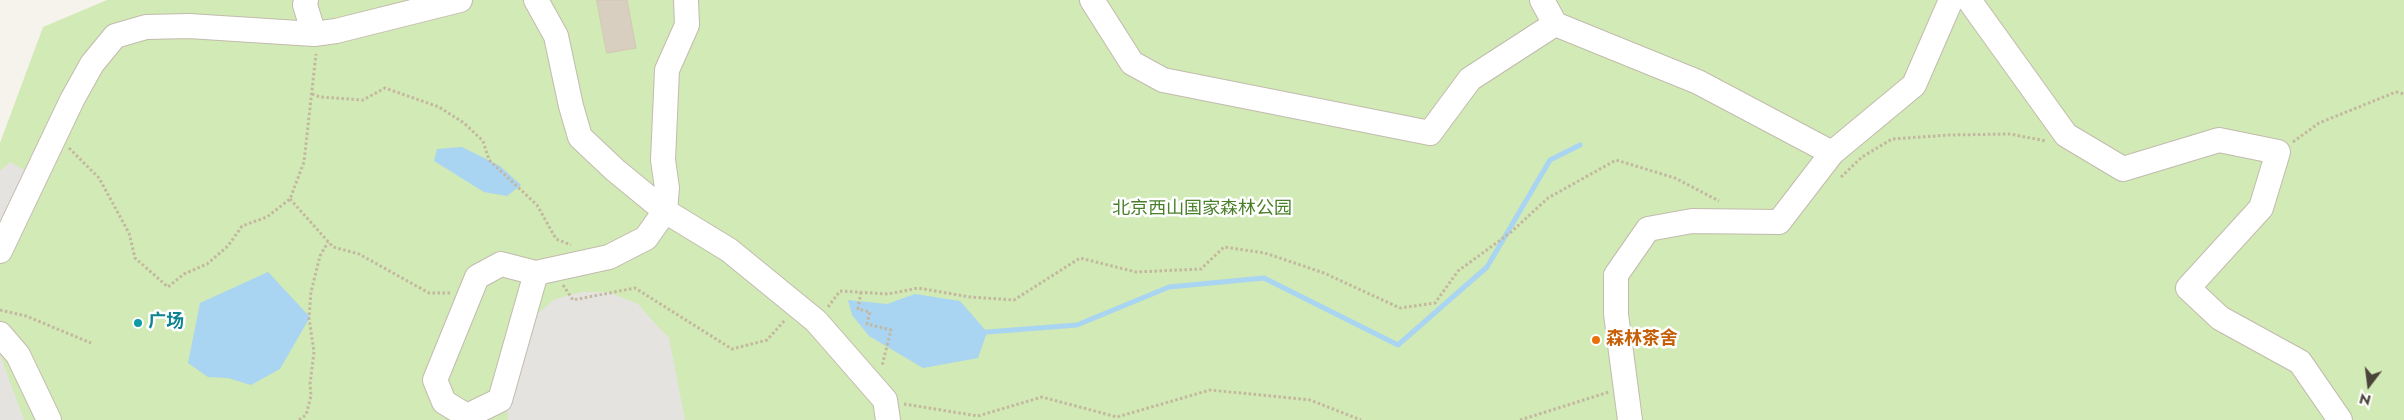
<!DOCTYPE html>
<meta charset="utf-8">
<style>
body{margin:0}
#map{position:relative;width:2404px;height:420px;overflow:hidden;background:#f6f3ec;font-family:Jost,sans-serif}
canvas{display:block}
.north{position:absolute;left:2344px;top:360px;width:50px;height:50px;-webkit-text-stroke:4px #fff;paint-order:stroke;rotate:195deg;font-size:14px;font-weight:700;line-height:20px;text-align:center;color:#4b4439}
.north::after{content:'';display:block;margin:auto;width:18px;height:22px;background:#4b4439;clip-path:polygon(50% 0,100% 100%,50% 72%,0 100%)}
</style>
<div id="map">
<canvas width="2404" height="420"></canvas>
<div class="north">N</div>
</div>
<script>
const ctx = document.querySelector('canvas').getContext('2d');
ctx.lineJoin = 'round';
function paint(path, color) {
  ctx.fillStyle = color;
  ctx.fill(path, 'evenodd');
}
function strokePath(path, color, width, dash) {
  ctx.strokeStyle = color;
  ctx.lineWidth = width;
  ctx.lineCap = dash ? 'butt' : 'round';
  ctx.setLineDash(dash || []);
  ctx.stroke(path);
}
function drawText(font, color, halo, rows, align = 'center') {
  ctx.font = font + ' Jost,"Noto Sans SC",sans-serif';
  ctx.lineWidth = 5;
  ctx.setLineDash([]);
  ctx.textBaseline = 'middle';
  ctx.strokeStyle = halo;
  ctx.fillStyle = color;
  for (const [text, x, y, turn = 0] of rows) {
    ctx.save();
    ctx.translate(x, y);
    ctx.rotate((+turn || 0) * Math.PI / 180);
    ctx.textAlign = isNaN(turn) ? turn : align;
    if (halo) ctx.strokeText(text, 0, 0);
    ctx.fillText(text, 0, 0);
    ctx.restore();
  }
}
paint(new Path2D(`
 M107,0H2404V420H8L0,377V143L43,27Z`), '#d2eab5');
paint(new Path2D(`
 M10,162L28,172L0,239V171Z
 M582,292H608L638,304L661,330L669,337L685,420H508L507,400L530,320L555,299Z
 M0,356L1,357L24,420H0Z`), '#e5e3e0');
paint(new Path2D(`
 M462,147L500,166L521,185L507,196L484,192L434,161L437,149Z
 M268,272L310,317L280,369L251,385L228,378L208,377L188,363L200,303Z
 M915,294L960,301L987,332L978,358L923,368L869,336L852,315L848,300L887,304Z`), '#a9d4f2');
strokePath(new Path2D(`
 M987,332L1077,325L1169,287L1264,278L1398,345L1487,267L1550,160L1580,145`), '#a9d4f2', 5);
const building = new Path2D(`
 M597,0H627L636,48L607,53Z`);
paint(building, '#d8cfc1');
strokePath(building, '#d3c7b4', 1);
const minor = new Path2D(`
 M306,0L305,5L314,34
 M686,0L687,25L667,70L663,160L667,188L665,211L729,250L816,321L885,400L888,420
 M1092,0L1132,63L1163,80L1430,133L1470,79L1555,24L1542,0
 M1969,0L2066,135L2123,169L2219,140L2278,152L2261,208L2188,288L2220,318L2300,362L2340,420
 M1555,24L1698,82L1832,153L1914,85L1951,0
 M0,251L72,100L92,64L115,36L146,27L189,26L314,34L336,31L460,0
 M536,273L500,400L467,416L444,402L435,380L477,277L501,264L536,273L609,257L646,238L665,211L615,170L580,137L571,106L556,36L536,0
 M0,334L18,355L49,420
 M1630,420L1616,314V275L1648,229L1692,221L1779,222L1832,153`);
strokePath(minor, '#c2bbae', 26);
strokePath(new Path2D(`
 M312,94L320,97L363,100L385,88L439,107L464,123L483,141L489,160L537,205L556,239L571,245
 M2293,142L2319,123L2396,92L2404,94
 M69,148L99,178L129,233L135,258L168,287L184,274L207,264L228,246L242,226L267,217L290,199L304,162L316,54
 M1841,177L1862,157L1892,139L1949,135L2010,134L2046,141
 M290,199L333,247L359,254L429,293H450
 M563,285L573,300L635,288L732,349L767,340L785,320
 M861,292L858,309L870,312L867,324L891,330L882,366
 M828,307L840,291L888,294L918,288L970,297L1014,300L1080,258L1136,272L1201,269L1224,247L1265,253L1324,273L1400,308L1435,303L1458,271L1510,233L1548,198L1616,160L1675,178L1719,201
 M0,310L26,316L91,343
 M904,404L978,416L1042,397L1117,417L1210,390L1310,400L1361,420
 M299,420L306,415L311,396L310,384L314,352L309,318L311,292L320,256L328,242
 M1520,420L1609,392`), '#c4b79f', 3, [2.5, 2.5]);
strokePath(minor, '#fff', 24);
for (const [x, y, r, color] of [
 [138,323,5,"#0f9aa8"],
 [1596,340,5,"#e8710a"]
]) {
  const dot = new Path2D();
  dot.arc(x, y, r, 0, 2 * Math.PI);
  ctx.fillStyle = color;
  ctx.fill(dot);
  strokePath(dot, '#fff', 2);
}
drawText('18px', '#4a7f2a', '#fff', [
 ["北京西山国家森林公园",1202,210]
]);
drawText('bold 18px', '#0d838f', '#fff', [
 ["广场",148,323]
], 'left');
drawText('bold 18px', '#c56008', '#fff', [
 ["森林茶舍",1606,340]
], 'left');
</script>
